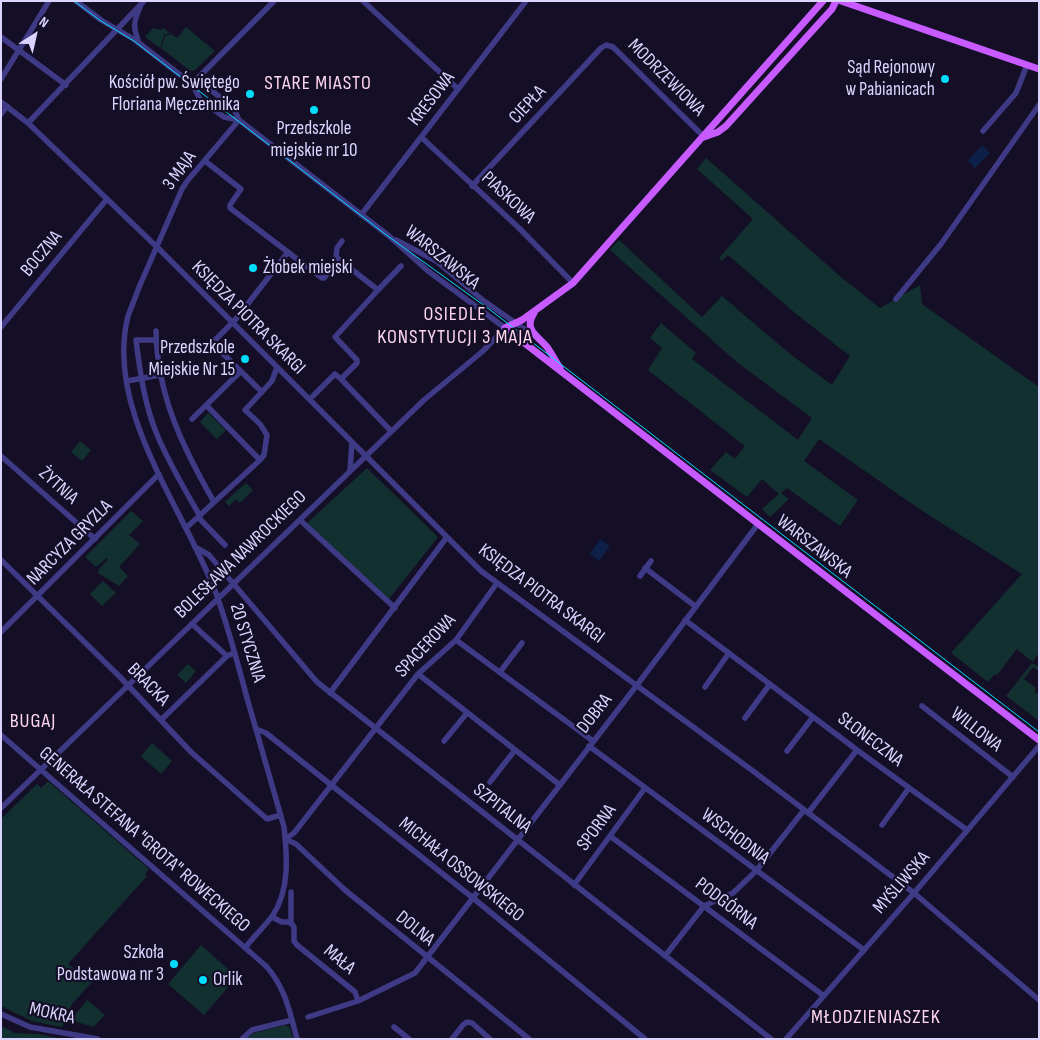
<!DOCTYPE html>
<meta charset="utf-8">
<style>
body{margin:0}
#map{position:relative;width:1040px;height:1040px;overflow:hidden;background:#140f26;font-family:"Sofia Sans Condensed",sans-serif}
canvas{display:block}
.frame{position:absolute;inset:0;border:2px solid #dad4ff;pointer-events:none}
.north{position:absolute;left:10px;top:10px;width:50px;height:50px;-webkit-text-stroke:4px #140f26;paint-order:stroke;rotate:35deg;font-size:14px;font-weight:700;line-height:20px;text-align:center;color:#dad4ff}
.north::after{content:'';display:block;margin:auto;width:18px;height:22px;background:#dad4ff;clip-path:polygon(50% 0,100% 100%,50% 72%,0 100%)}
</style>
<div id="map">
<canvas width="1040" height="1040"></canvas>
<div class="frame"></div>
<div class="north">N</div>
</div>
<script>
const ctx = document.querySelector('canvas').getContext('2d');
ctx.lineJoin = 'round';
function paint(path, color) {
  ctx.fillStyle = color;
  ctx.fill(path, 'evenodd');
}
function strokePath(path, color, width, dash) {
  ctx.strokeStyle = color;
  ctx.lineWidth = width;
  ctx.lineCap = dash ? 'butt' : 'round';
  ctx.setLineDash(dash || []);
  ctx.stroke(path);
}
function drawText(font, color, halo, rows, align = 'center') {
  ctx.font = font + ' "Sofia Sans Condensed",sans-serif';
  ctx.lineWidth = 4.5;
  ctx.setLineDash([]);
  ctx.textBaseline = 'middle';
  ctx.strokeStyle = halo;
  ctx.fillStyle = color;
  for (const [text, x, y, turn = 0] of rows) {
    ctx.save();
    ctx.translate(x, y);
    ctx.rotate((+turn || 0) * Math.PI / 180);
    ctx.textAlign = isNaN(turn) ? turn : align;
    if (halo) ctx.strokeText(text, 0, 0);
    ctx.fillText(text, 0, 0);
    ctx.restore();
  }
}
paint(new Path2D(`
 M186,27L215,51L194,71L189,70L161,48L165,36L171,34L177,38Z
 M153,28L161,30L163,28L170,33L164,35L160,48L145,37Z
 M706,158L842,278L880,308L920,285L922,304L1039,387V652L1033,662L1017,649L997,675L995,674L988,682L951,653L1022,574L921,510L819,439L804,461L858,500L840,526L787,488L781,493L789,499L770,517L762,509L779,494L762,479L747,497L710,470L726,452L735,459L745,446L648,370L662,348L650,338L661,323L696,353L692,359L798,440L812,418L738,363L610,250L619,240L702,317L722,296L790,354L832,385L850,356L795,313L728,255L722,261L719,258L753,219L697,169Z
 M208,413L226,430L217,439L200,422Z
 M80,441L91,450L82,461L71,452Z
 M367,468L438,537L389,599L306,524Z
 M246,483L253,490L240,503L236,499L229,506L225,502Z
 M131,511L143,521L129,535L140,544L119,567L128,576L119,586L98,573L99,569L108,559L107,558L96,567L85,557Z
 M103,581L116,593L102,606L90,594Z
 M1032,663L1039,667V671L1033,667L1024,679L1036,688L1035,692L1039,695V721L1006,696Z
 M188,664L196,671L186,683L177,675Z
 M152,743L172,761L161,774L141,756Z
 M48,781L149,869L145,874L147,876L68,964L92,982L72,1004L62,1027L32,1021L1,1006V819L37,784L41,788Z
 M201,945L237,977L204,1015L168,984Z
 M87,1000L105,1015L93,1027L71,1020Z
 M286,1025L290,1028L293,1039H246L254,1033Z
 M1,1026L15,1033L38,1034L58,1038L1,1039Z`), '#123030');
paint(new Path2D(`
 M982,145L990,153L975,168L968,161Z
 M600,539L610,546L599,561L590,554Z`), '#0c2048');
strokePath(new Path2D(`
 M76,1L101,20L135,40L192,84L200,99L224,117L239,120
 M363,1L458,89
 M1,37L66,85
 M139,43C133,27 133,23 140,7
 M1,79L49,1
 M192,84L274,1
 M1,102L28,123L159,249L481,571L753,771L914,893L1039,1000
 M1,114L7,106
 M239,120L188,180L182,189L140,285L128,316C104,411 186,511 217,596C229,630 238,664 247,698C259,741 272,784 284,827C287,855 290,889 273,915C265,926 254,936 245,948
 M28,123L144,1
 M983,131L1016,93L1027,65
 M421,137L519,228L573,283
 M205,161L241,189L230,205V208L322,278H324L338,259
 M472,186L601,48L606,45L613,47L704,137
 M361,215L526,1
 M396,240L436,261L484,301L533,335
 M342,241L337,248L336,257L378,290L401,266
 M896,299L941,244L1039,105
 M1,327L107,199
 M156,331C157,395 183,448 214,502
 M156,340H136C140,373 145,407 158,437C170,465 185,490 200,516
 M341,379L391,431
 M127,381L160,375
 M262,392L212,343L236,319L288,252
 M313,396L335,374L341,379L357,363V360L335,337L378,290
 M207,406L260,460
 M192,419L240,372
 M1,456L95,539
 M350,471L352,442
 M198,517L225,545
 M300,520L395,608
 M186,528L260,460L264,455L267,435L260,424L245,410L272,381L277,367
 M195,547L209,555L317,682L771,1039
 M1,560L120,677L191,752L267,819L281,815
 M645,568L695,606
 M640,576L651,561
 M497,583L456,640L418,674L294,833L285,839L296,844L345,890L529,1039
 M685,620L857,750L967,830
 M192,624L227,656
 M1,632L159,474
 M456,640L593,741
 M500,672L522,643
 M418,674L560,785
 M705,687L729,653
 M330,693L447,537
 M922,706L1013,777
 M745,718L770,684
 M161,720L227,656L234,653
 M256,729L266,733L473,898L645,1039
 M1,735L266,966C285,987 290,1012 297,1039
 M444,741L467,713
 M589,746L864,950
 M787,751L813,717
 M490,782L515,750
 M1,808L424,400L483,351L505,328L428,271L389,236L239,120L234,108L230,105L207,87L192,84
 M808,813L857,750
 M882,825L909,788
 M610,836L824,996
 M574,885L645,788
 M272,917L282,922H288L291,920V892
 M288,922L292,924L294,927V941L297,945L355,992L358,1001
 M665,956L704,906L733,893L756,871L804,810
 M1,1014L30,1027L98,1039
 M308,1017L358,1001L415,973L637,685L758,524
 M394,1027L409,1039
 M242,1039L252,1030L292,1020
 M452,1039L463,1025L467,1022L472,1023L490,1039
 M786,1039L914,893L1039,746`), '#3f3a85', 5.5);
strokePath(new Path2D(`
 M823,1L573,283L522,320L505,328L876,615L1039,740
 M841,1L1039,69
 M704,137L718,132L726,126L832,9L836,1
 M534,313C523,330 538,336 547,347C552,354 556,362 560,368`), '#c75bff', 7);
strokePath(new Path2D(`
 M74,1L101,21L134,41L389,237L489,309L1039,732`), '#0df', 1);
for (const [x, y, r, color] of [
 [945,79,5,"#0df"],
 [250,94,5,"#0df"],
 [314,110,5,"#0df"],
 [253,268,5,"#0df"],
 [245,359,5,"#0df"],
 [174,964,5,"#0df"],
 [203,980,5,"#0df"]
]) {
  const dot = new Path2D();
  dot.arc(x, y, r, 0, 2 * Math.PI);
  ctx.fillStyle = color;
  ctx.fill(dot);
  strokePath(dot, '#140f26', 2);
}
drawText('19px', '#dad4ff', '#140f26', [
 ["Sąd Rejonowy",935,68],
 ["w Pabianicach",935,90],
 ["Kościół pw. Świętego",240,83],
 ["Floriana Męczennika",240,105],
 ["Przedszkole",314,129,"center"],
 ["miejskie nr 10",314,151,"center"],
 ["Żłobek miejski",263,268,"left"],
 ["Przedszkole",235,348],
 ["Miejskie Nr 15",235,370],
 ["Szkoła",164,953],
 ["Podstawowa nr 3",164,975],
 ["Orlik",213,980,"left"]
], 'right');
drawText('19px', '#dad4ff', '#140f26', [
 ["MODRZEWIOWA",666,78,45],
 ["KRESOWA",432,99,-52],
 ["CIEPŁA",528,105,-47],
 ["3 MAJA",180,171,-54],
 ["PIASKOWA",508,198,43],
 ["BOCZNA",42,254,-50],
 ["WARSZAWSKA",442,258,39],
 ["KSIĘDZA PIOTRA SKARGI",248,318,45],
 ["ŻYTNIA",58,486,42],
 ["NARCYZA GRYZLA",70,543,-45],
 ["WARSZAWSKA",814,547,38],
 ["BOLESŁAWA NAWROCKIEGO",241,555,-44],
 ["KSIĘDZA PIOTRA SKARGI",541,594,37],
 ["20 STYCZNIA",247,643,73],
 ["SPACEROWA",426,646,-47],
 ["BRACKA",148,685,46],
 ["DOBRA",595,714,-52],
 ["WILLOWA",976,730,38],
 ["SŁONECZNA",870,740,37],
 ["SZPITALNA",502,809,38],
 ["SPORNA",597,828,-54],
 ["WSCHODNIA",735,837,37],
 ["GENERAŁA STEFANA \"GROTA\" ROWECKIEGO",144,840,41],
 ["MICHAŁA OSSOWSKIEGO",461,870,39],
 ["MYŚLIWSKA",902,883,-49],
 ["PODGÓRNA",726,904,37],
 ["DOLNA",415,929,39],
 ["MAŁA",339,960,40],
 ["MOKRA",52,1014,12]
]);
ctx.letterSpacing = '1px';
drawText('20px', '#ffd6ef', '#140f26', [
 ["STARE MIASTO",318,84],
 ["OSIEDLE",455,315],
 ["KONSTYTUCJI 3 MAJA",455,338],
 ["BUGAJ",33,722],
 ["MŁODZIENIASZEK",876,1018]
]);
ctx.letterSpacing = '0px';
</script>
